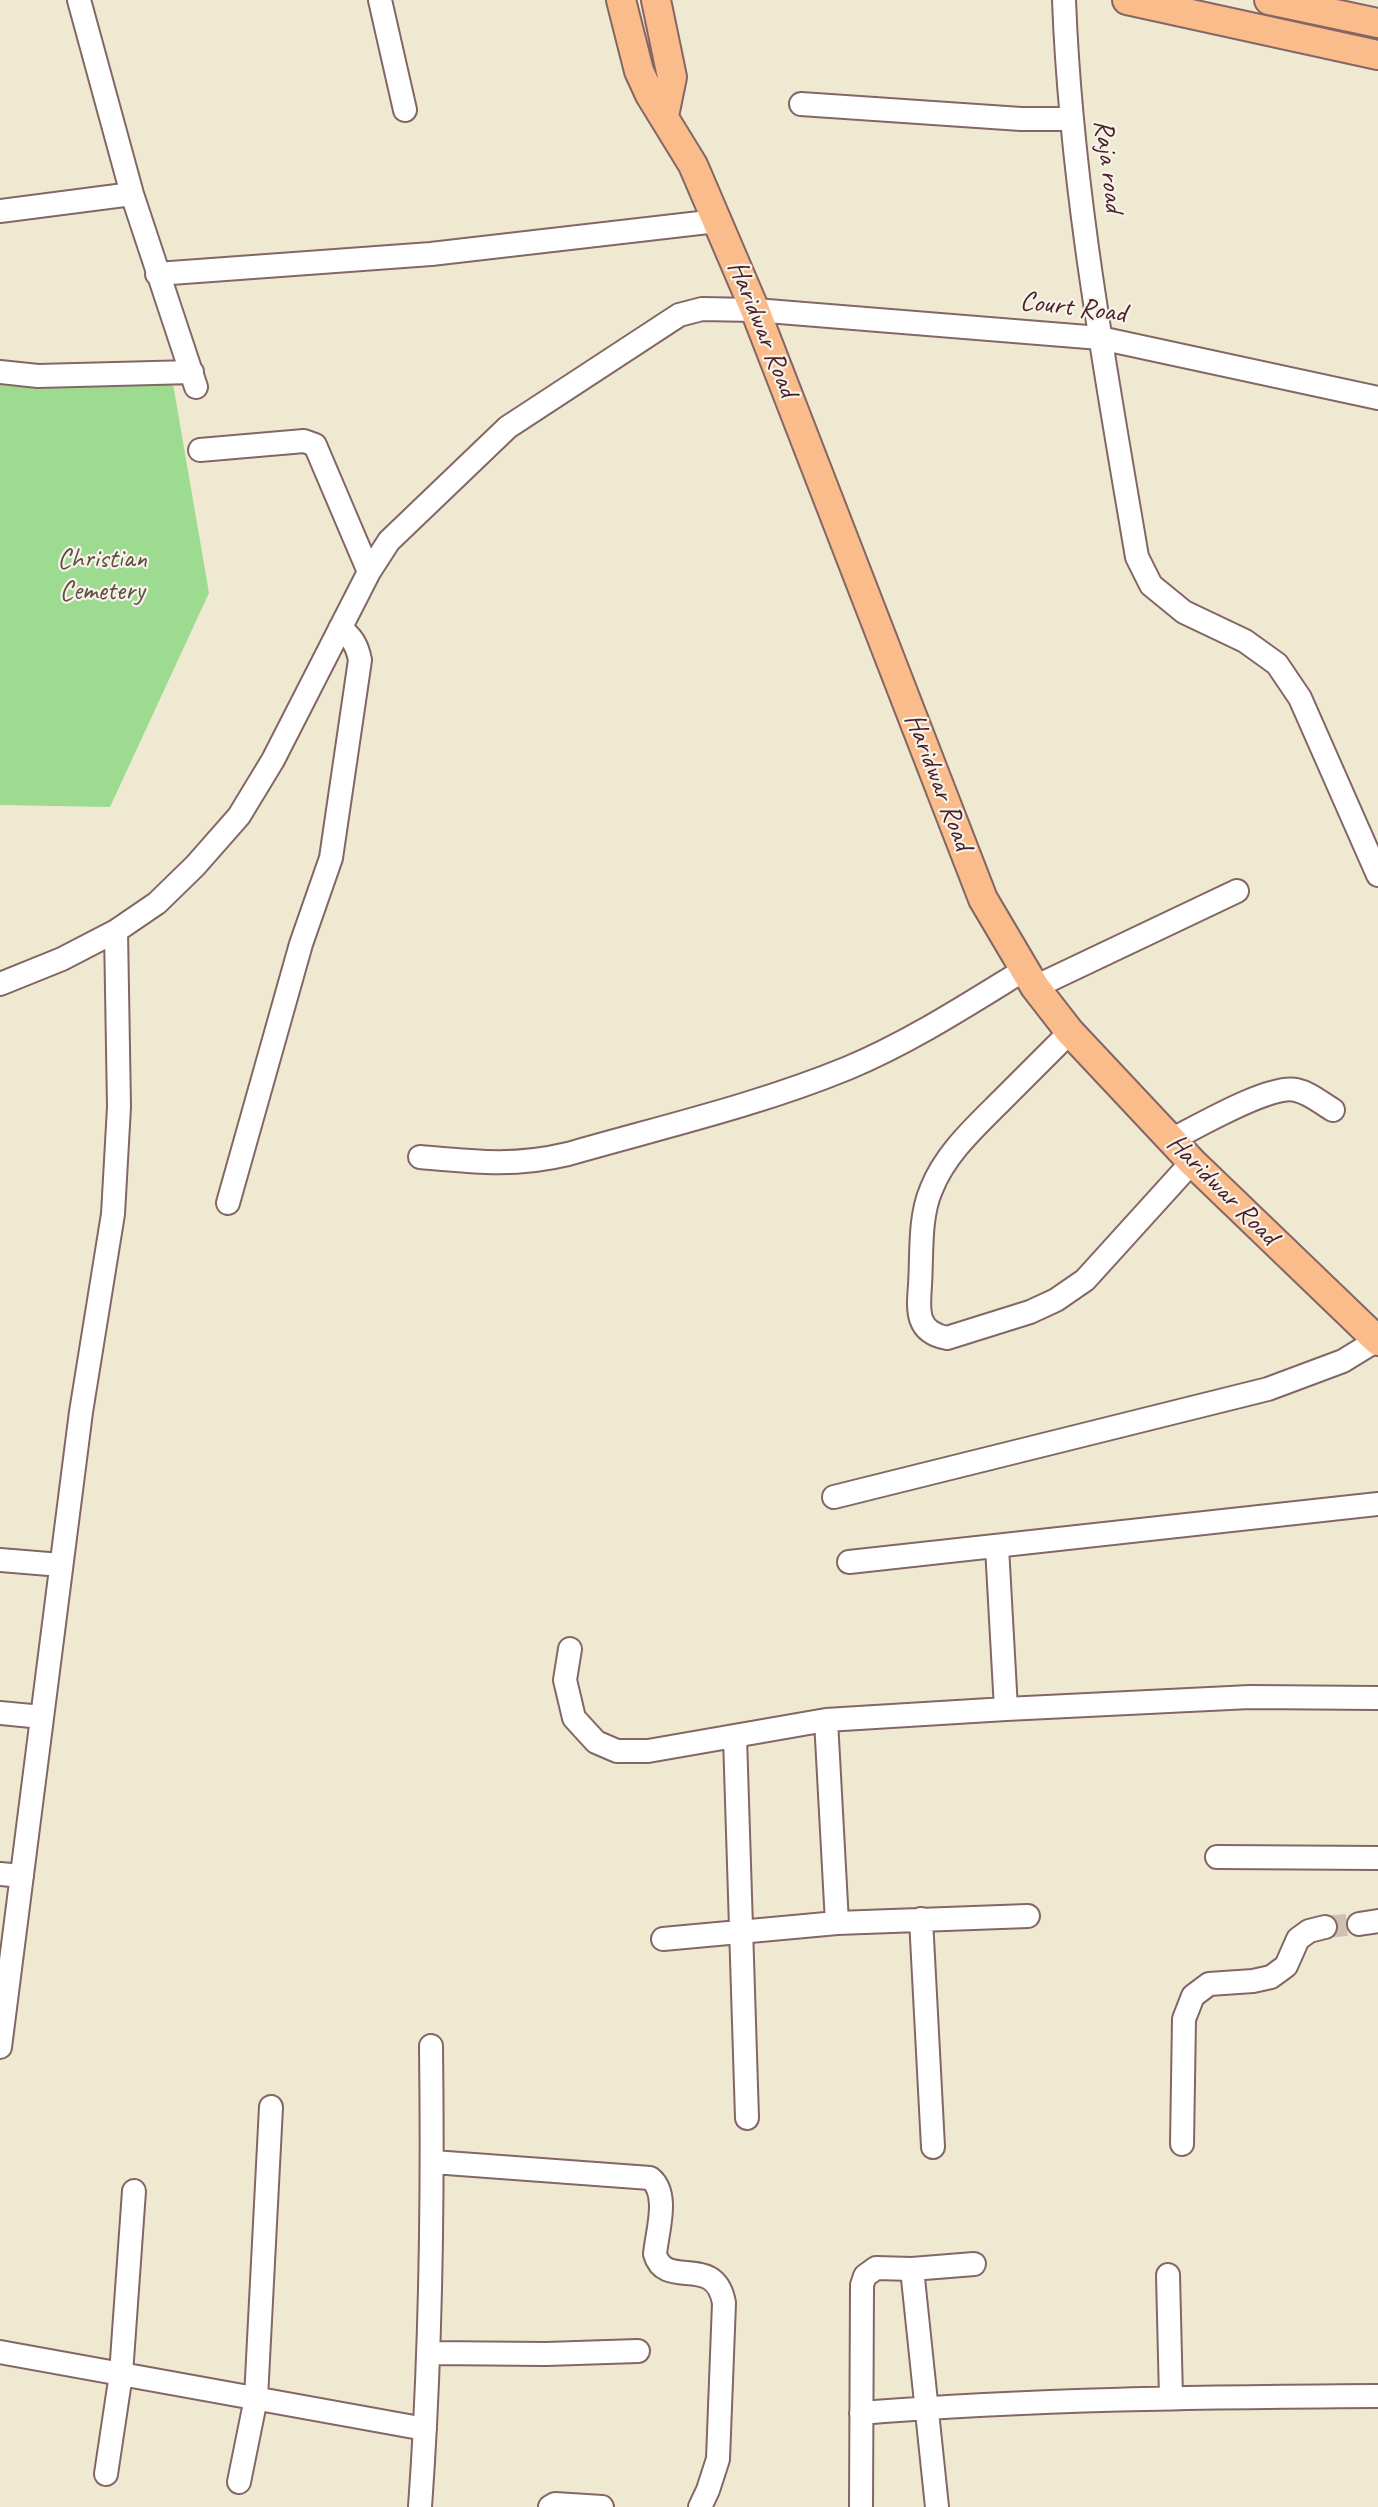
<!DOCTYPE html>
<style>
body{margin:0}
canvas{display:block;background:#efe9d2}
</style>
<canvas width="1378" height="2507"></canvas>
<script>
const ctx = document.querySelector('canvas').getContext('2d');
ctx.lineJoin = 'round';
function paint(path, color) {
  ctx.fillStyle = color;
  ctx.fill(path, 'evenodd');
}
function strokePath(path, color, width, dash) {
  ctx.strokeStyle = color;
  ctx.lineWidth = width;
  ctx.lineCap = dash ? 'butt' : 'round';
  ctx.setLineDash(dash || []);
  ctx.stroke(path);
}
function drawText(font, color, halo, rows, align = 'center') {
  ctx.font = font + ' Caveat,sans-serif';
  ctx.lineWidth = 4.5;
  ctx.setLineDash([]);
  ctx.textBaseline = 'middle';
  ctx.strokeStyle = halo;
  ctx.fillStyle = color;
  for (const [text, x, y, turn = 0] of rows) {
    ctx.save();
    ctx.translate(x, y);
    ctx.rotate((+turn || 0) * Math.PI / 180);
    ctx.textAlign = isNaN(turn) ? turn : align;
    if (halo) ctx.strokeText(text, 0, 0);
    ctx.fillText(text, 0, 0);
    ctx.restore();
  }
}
paint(new Path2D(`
 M172,378L209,593L110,807L0,805V381Z`), '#9cdb90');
strokePath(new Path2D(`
 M1325,1927L1359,1924`), '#cec1b1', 22, [22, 11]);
const minor = new Path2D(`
 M79,0L132,194L196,387
 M380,0L405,110
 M1064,0C1071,187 1106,373 1137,557L1151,585L1184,612L1245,641L1277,664L1300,698L1378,875
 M801,104L1021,119H1072
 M0,211L132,194
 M157,274L431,254L717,221
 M0,372L38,376L192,372
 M200,450L304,441L315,445L369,572
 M0,984L62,959L116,931L157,903L195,866L239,816L273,760L369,572L389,541L508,427L679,315L702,309L755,310L1100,338L1378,398
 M1035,987L1237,891
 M1070,1032C1047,1055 1024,1078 1002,1100C975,1127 945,1154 931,1190C919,1218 922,1255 920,1285C918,1311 916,1332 947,1338L1030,1312L1056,1300L1085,1280L1192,1162
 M1171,1140C1197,1127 1270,1084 1296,1090C1310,1093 1321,1103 1333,1110
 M420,1157C475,1162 514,1167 568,1154C662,1127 758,1105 848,1068C910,1042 967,1005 1024,970
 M228,1203L301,944L331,858L360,660C357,645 352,637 340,628
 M834,1497L1268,1389L1343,1361L1377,1340
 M997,1547L1006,1709
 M0,1560L61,1565
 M849,1562L1378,1504
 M570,1649L565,1680L574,1718L596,1742L617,1751H648L826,1720L1006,1709L1250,1697L1378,1698
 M0,1713L42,1717
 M826,1720L837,1923
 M735,1737L747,2118
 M1217,1857L1378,1858
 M0,1874L22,1876
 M921,1919L933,2147
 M1359,1924L1378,1921
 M663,1939L837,1923L1028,1916
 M0,2047L81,1412L113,1214L119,1107L116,931
 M1182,2144L1184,2019L1193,1996L1209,1984L1253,1981L1271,1977L1286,1966L1298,1939L1309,1931L1325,1927
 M433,2162L650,2178C670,2193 657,2232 655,2254C665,2291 715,2252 724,2303L718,2459L708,2490L700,2507
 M912,2269L937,2507
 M1168,2275L1171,2398
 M0,2352L425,2429
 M429,2353L546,2354L638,2351
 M861,2413C1033,2399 1206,2397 1378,2396
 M106,2474L121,2374L134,2191
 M239,2482L256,2398L271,2107
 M420,2507C431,2354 433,2200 431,2046
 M550,2507L555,2504L602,2507
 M861,2507L862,2285L865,2276L876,2268L912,2269L974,2264`);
const major = new Path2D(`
 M621,0L639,71L650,95L693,165L755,310L983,899L1035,987L1070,1032L1192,1162L1378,1341
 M656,0L672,77L664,116
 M1127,0L1378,55
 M1269,0L1378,23`);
strokePath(minor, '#846665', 26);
strokePath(major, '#846665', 32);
strokePath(minor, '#fff', 22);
strokePath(major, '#fabc8b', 28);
drawText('28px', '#4a1f2b', '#f7f3e8', [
 ["Raja road",1108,166,83],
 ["Court Road",1073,308,7],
 ["Haridwar Road",762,329,68],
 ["Haridwar Road",938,782,69],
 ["Haridwar Road",1222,1190,45]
]);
drawText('28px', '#5e4e44', '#f7f3e8', [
 ["Christian",102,560],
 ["Cemetery",102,592]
]);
</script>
